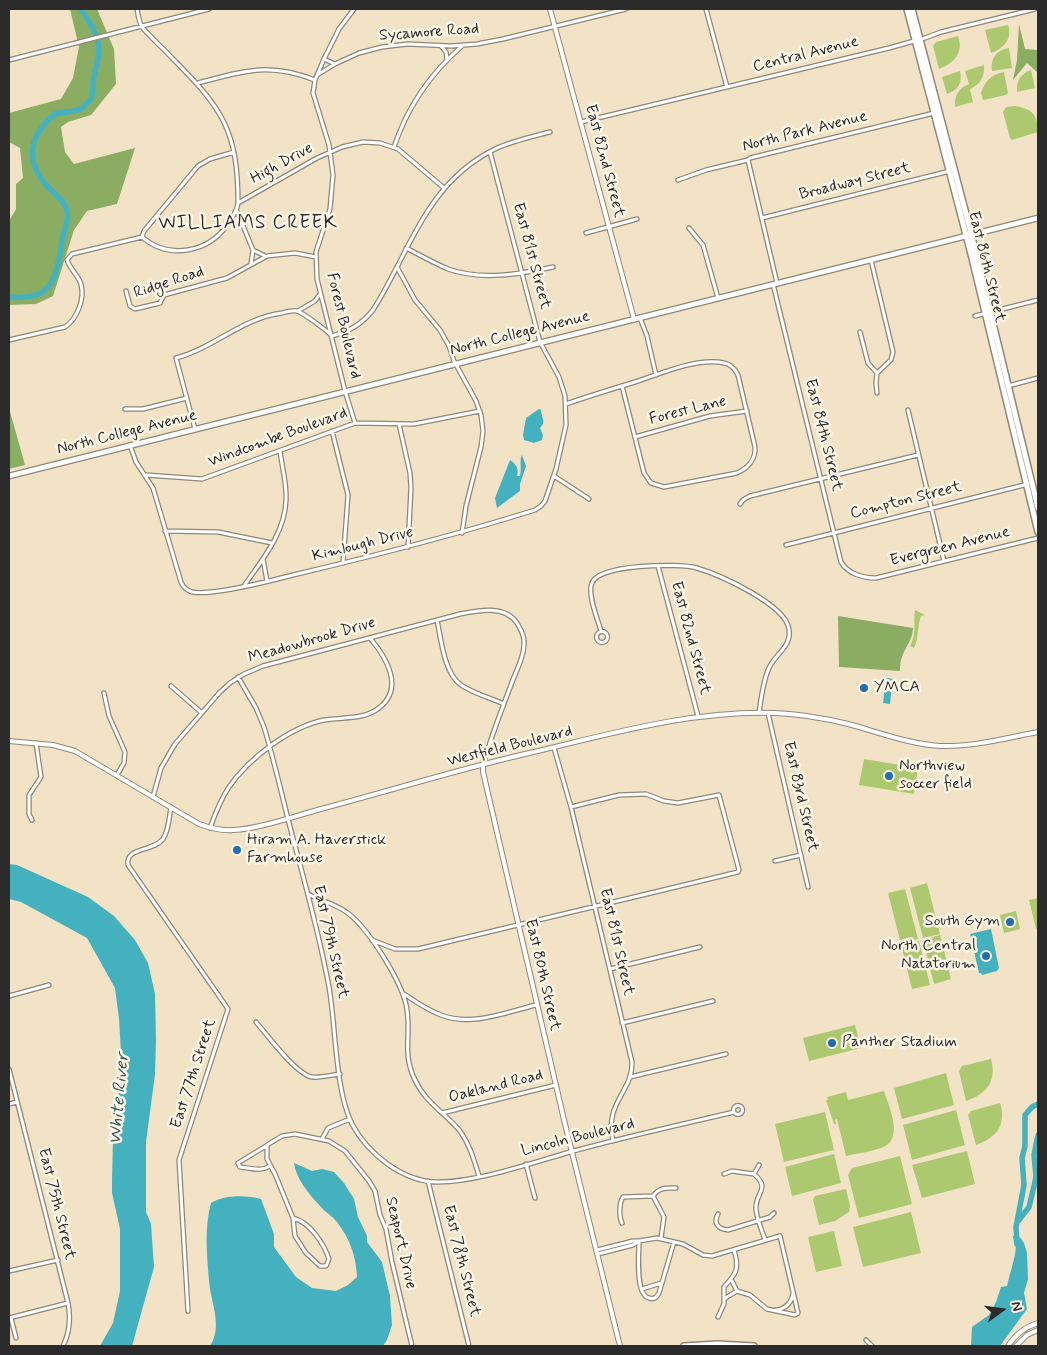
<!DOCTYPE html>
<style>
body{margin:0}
#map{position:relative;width:1047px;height:1355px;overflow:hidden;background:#f3e3c6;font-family:Mynerve,sans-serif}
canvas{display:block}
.frame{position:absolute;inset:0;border:10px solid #2b2b2b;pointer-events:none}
.north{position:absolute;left:977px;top:1285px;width:50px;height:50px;-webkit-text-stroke:4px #fcf5e5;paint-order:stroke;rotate:76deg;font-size:14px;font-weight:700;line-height:20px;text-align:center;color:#2b2b2b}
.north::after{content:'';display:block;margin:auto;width:18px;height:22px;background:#2b2b2b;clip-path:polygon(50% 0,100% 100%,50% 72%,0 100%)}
</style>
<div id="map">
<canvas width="1047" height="1355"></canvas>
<div class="frame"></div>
<div class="north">N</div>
</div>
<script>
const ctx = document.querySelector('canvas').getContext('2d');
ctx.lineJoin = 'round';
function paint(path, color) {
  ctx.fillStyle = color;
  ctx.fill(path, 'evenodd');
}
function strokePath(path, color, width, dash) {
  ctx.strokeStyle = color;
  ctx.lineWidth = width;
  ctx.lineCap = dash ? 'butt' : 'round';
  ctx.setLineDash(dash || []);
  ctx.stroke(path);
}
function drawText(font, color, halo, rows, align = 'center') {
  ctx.font = font + ' Mynerve,sans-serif';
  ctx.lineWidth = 5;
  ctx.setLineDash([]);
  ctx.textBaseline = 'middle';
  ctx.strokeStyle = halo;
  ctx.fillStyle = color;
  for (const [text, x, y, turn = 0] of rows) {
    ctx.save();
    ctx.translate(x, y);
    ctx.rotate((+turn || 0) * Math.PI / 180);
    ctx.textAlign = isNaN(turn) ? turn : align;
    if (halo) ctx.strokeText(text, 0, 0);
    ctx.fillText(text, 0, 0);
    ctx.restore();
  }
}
paint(new Path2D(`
 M1008,25C1013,39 1003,49 991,53L985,30Z
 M958,36C964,53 954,63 939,69L933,46L936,42Z
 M1009,48L1012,68L992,71C990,59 996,50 1009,48Z
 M984,65C985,76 981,84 970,89L973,102L955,107C954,96 958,88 969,84L965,71Z
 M1031,70L1035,88L1017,92C1016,81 1021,73 1031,70Z
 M960,71C963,83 958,90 947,94L942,77Z
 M1004,72L1008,93L1006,95L983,100L981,93C985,81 992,74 1004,72Z
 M1015,106C1032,109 1038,114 1038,132L1012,140L1010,138L1003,112L1006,107Z
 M915,610L925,615L921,616C917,627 919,638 914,648L910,646C917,634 913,623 915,610Z
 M864,759L918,768L914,794L859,785Z
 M927,883L940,934L923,938L910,888Z
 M905,889L918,939L901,944L888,893Z
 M1038,898V928L1036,929L1029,900Z
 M1016,911L1020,929L1004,933L1000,915Z
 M940,935L951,979L934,984L923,940Z
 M919,941L930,985L912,989L901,945Z
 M855,1025L861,1048L809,1061L803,1038Z
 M991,1059C997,1081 987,1094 966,1101L959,1071L962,1066Z
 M946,1073L954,1105L902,1119L894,1088Z
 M884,1091C889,1107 905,1140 881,1148C870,1152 858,1153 846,1156L837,1119L835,1120L836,1124H834L826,1100H828L827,1097L846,1092L848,1100Z
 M1000,1103C1007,1125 996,1138 976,1145L968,1115L971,1111Z
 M956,1110L965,1145L912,1160L903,1125Z
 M825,1112L834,1150L784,1162L775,1124Z
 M967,1151L975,1184L922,1198L912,1165Z
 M834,1154L841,1183L792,1196L785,1167Z
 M900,1156L912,1204L859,1218L848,1175L852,1168Z
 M846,1189L850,1206L849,1212L835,1221L819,1225L813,1200L815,1196Z
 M911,1212L921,1253L863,1267L853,1227Z
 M834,1231L842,1266L816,1272L808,1237Z`), '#adc96f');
paint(new Path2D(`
 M70,9H97L114,49L116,84L91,115L68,122L61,127L65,152L74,164L135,148L117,204L87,211L74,230L53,296L36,304L9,305V221L16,209V184L23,178L20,148L9,142V113L61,99L73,78L79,47Z
 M1019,24L1025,49L1038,50V73L1027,63L1013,80L1017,60Z
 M9,408L25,465L9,469Z
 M838,616L913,628C912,646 900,649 900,671L839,667Z`), '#8aad62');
paint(new Path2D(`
 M539,409L541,410C541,417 547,422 540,428L543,435L542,440L534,443L524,440L523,435L526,418Z
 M522,455L526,466L520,484V491L497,508L495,498L510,460C516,464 519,468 517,476H520C522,469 519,460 522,455Z
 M886,678L894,679V683L892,684L890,704L883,703Z
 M9,864L17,865L88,897L114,916L135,940L148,963L155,994L156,1039L155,1074L146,1142V1212L151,1224L154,1267L132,1346H100L113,1323L120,1291V1229L112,1193V1180L113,1137L122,1069L119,1019L115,988L87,938L21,902L9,899Z
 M991,929L999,968L997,971L982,975L981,973H979L970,934Z
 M294,1163L312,1171L322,1169L334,1172L344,1183L354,1199L358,1217L367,1236V1242L382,1262L390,1296L392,1325L387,1340L383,1346H210C223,1326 211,1304 209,1281C207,1255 204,1229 211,1203C225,1195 245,1195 261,1199L274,1234V1247L296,1277L312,1288L336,1291L348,1285L357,1277C356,1256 350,1239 337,1222C332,1216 325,1212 320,1206C309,1194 296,1179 294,1163Z
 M1013,1236H1019L1024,1243L1027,1253L1028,1279L1024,1293L1027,1309L1000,1346H971L972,1327L989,1315L996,1302L1001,1287L1007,1286C1010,1272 1015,1260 1016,1246L1014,1243Z`), '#43b2be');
strokePath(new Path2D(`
 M9,297C54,301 56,278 62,241C63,231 69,222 67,211C66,203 59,198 54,193C40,180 28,162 34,142C37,133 48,116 58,113C66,111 76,113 83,107C86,105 89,101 91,99C94,93 92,83 94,76C96,65 101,54 98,42C96,30 87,19 81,9
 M1019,1220L1029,1207L1035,1182L1036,1176L1034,1155L1038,1135
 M1017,1244L1016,1227L1024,1185L1022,1158L1025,1146V1115L1032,1107L1038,1104`), '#43b2be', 5.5);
const minor = new Path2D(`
 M137,9C138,14 139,22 142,27C151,38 163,48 172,58C222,108 238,130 238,203
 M354,9L339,29L324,59L315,80L313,93L329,145L333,175L330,209L316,252L317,279L345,391L355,423
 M706,9L727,87
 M441,46L446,52L447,60
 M324,59L335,64L359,53L382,47L408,44L451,46L477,44L503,39L626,9
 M9,60L209,9
 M317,75L335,64
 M198,83C244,71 268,62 315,80
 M581,122L889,48L925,38L941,32L1035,9
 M394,147C407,108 431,73 462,46
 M748,160L777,283
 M678,180L706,170L748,160L750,158L934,113
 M237,211L253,250L251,264
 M762,218L950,171
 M689,228L703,245L718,298
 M586,233L637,219
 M142,237C169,260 208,253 228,224C232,217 237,212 238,203L317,158L342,147L363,142L380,143L398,149L444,188
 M142,237L144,231L198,166L210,159L234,152
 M406,248C420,255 434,263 448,269C482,281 519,274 553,267
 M253,250L265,256
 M871,260L893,352L891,360L877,373L876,383L877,393
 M397,267L415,300L440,330L449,346L454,361L476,401L481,415L483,431L481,447L466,506L462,533
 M773,284L841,562C848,574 863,578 876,578L1038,538
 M126,291L130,306L135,309L160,303L164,295L227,278L267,256L295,253L316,257
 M298,311L315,301L320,294
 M975,316L1038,300
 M640,318L647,336L656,375
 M860,332L868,363L877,373
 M9,340L65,327C77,319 85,299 81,284C78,275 70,269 67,260L72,254L142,237
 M1008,386L1038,378
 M566,404C589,396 612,389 635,382C660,374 698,357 724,363C731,364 735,369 738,375L755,447C756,459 748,468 737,473L664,487L651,483L644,473L622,386
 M125,409H143L187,398
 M908,410L944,561
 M399,424L410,473L411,488L408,547
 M195,429L176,358C214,348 242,318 282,313C286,312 293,310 297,311C305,314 326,330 332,336C350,331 362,324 373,310C411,250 426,183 495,149C512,141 531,137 550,132
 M332,431L348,495L343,563
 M635,437L710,416L747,411
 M130,445L136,462L153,488L181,582C183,587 186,590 192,592C213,596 270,581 293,575C374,556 455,535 535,510L541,506L545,501L556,469L566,425L565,396L559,377L540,342L490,152
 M146,475L202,479L355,423L414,424L480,411
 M554,476L589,499
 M740,504L743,500L750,496L918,455
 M165,531L218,532L272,543
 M786,545L1028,484
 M263,559L267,581
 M658,566L698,716
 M244,586C262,560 285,533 286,500C287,484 282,467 280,451
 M437,620C441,639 444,673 461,685C473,693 490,698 504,704
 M601,631C598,620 587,594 592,583C599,564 678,563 697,568C720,575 785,604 789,629C792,647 775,654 769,668C763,681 761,699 759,713
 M596.5 637a5.5 5.5 0 1 1 11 0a5.5 5.5 0 1 1-11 0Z
 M238,677L256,708L264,727C275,763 283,801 293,838C306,887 320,937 329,987C336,1027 335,1090 352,1124C368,1154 403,1182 438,1182C478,1182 531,1163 570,1152C624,1137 679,1125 734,1112
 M171,686L202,713
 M104,693L109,716L125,752L124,763L117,775
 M768,713L808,887
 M554,748L571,807L632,1062C633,1092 604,1102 613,1141
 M153,797L161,768L175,744L220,692L230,683L244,674L263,666L460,614C479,610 505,605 517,623C520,629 524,634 524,641C525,655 516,671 511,685C501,711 491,737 483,765
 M171,807C169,818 169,830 163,839C153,852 125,847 128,865L228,1009L179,1160L188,1311
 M32,820L29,814V795L41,777L36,743
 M210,828C215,814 221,799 229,787C249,758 290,727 324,720C342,717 364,720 379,708C405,688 386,657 370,638
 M775,861L801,855
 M308,894C321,901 337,904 349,914C369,930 404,984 407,1010C411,1036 402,1054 415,1080C425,1102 445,1113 460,1131C470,1145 474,1160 479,1176
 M372,940L395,949H418L738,872L739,870L719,795L678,803L664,801L646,794L619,795L571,807
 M610,969L700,947
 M404,994C416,1002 427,1010 441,1015C472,1027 506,1012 536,1005
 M9,996L49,985
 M256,1022C267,1035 297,1075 312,1077C321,1078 331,1075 340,1074
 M622,1023L713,1001
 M9,1069L68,1303C71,1319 70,1332 63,1346
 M630,1077L726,1054
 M9,1104L17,1102
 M733.5 1110a4.5 4.5 0 1 1 9 0a4.5 4.5 0 1 1-9 0Z
 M442,1113L556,1085
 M322,1139L328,1128L350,1119
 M266,1146L238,1163L240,1167C251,1168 260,1172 270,1166
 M526,1164L535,1198
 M724,1174L732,1171L754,1174
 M754,1174C770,1188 757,1192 756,1206C755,1216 762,1230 765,1240
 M754,1174L759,1165
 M428,1181L469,1346
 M653,1196L664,1217L661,1238
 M718,1214C713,1223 718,1229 728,1230L770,1217L774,1213
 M293,1218C310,1222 324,1244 329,1259L326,1266H320L306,1253L295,1236L293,1218L275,1174L267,1159V1145L282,1136L295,1134L329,1141L345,1151L369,1181L375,1191L380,1215L386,1229L392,1262L412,1346
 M622,1223C619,1217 619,1203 623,1197L653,1196C660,1187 666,1188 676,1188
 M639,1242C639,1253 635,1295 649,1298C654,1300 657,1297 659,1293L674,1242
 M597,1250L633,1241H639
 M598,1254L633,1245L639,1241L657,1238L683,1244L703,1255L712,1256L780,1236L798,1313L795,1315L767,1309L750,1295L737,1291L732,1281
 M9,1271L58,1260
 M642,1289L661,1283
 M724,1299L737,1291
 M776,1310C786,1309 792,1302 793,1293
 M718,1317L724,1304V1287C736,1274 740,1269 734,1250
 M9,1318L68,1303
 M11,1318L16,1338
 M866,1340L872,1346`);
const tertiary = new Path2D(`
 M550,9L634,319
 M9,741L53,745L75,751L199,824C210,828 221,831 233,830C259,829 295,816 321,809C389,791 456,770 525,754C607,735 690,710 775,713C800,714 824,718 848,724C878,732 909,744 940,746C973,747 1006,738 1038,732
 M483,765V772L565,1124L620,1346
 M1008,1346C1015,1335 1025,1327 1038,1323
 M1016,1346L1027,1335L1038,1330`);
const secondary = new Path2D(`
 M9,476L1038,218`);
const primary = new Path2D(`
 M907,9L971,254L1038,532
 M912,9L970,229L1038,508
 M684,1346L717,1344L754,1346`);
strokePath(minor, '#8f8778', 5.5);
strokePath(tertiary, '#8f8778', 6);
strokePath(secondary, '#8f8778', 7);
strokePath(primary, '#8f8778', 8);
strokePath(minor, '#fff', 3);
strokePath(tertiary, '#fff', 4);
strokePath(secondary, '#fff', 4.5);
strokePath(primary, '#fff', 5);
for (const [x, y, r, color] of [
 [864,688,5,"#1f6fb2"],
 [889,776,5,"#1f6fb2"],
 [237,850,5,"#1f6fb2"],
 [1010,922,5,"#1f6fb2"],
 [986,956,5,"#1f6fb2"],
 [832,1043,5,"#1f6fb2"]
]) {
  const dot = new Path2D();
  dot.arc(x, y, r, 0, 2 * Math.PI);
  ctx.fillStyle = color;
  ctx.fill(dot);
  strokePath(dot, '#fcf5e5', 2);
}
drawText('16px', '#2b2b2b', '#fcf5e5', [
 ["Sycamore Road",429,33,-4],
 ["Central Avenue",806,55,-14],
 ["North Park Avenue",805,132,-14],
 ["East 82nd Street",604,161,75],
 ["High Drive",282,164,-29],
 ["Broadway Street",855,182,-14],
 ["East 81st Street",531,256,75],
 ["East 86th Street",986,267,76],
 ["Ridge Road",169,283,-18],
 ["Forest Boulevard",343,326,77],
 ["North College Avenue",520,334,-14],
 ["Forest Lane",688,411,-14],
 ["North College Avenue",127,433,-14],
 ["East 84th Street",823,435,76],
 ["Windcombe Boulevard",278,438,-20],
 ["Compton Street",906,501,-14],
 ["Kimlough Drive",363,545,-14],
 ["Evergreen Avenue",950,547,-14],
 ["East 82nd Street",690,638,75],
 ["Meadowbrook Drive",312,641,-16],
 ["Westfield Boulevard",510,747,-14],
 ["East 83rd Street",800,797,77],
 ["East 79th Street",330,942,77],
 ["East 81st Street",616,942,77],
 ["East 80th Street",542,975,77],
 ["East 77th Street",194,1074,-72],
 ["Oakland Road",496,1087,-14],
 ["Lincoln Boulevard",578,1138,-14],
 ["East 75th Street",56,1204,76],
 ["Seaport Drive",400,1243,77],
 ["East 78th Street",461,1261,76]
]);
drawText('16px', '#2b2b2b', '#fcf5e5', [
 ["YMCA",874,688],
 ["Northview",899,767],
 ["soccer field",899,785],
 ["Hiram A. Haverstick",247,841],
 ["Farmhouse",247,859],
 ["South Gym",1000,922,"right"],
 ["North Central",976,947,"right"],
 ["Natatorium",976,965,"right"],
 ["Panther Stadium",842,1043]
], 'left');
drawText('italic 18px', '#335a5e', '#fcf5e5', [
 ["White River",120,1099,-85]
]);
ctx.letterSpacing = '1px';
drawText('19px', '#2b2b2b', '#fcf5e5', [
 ["WILLIAMS CREEK",248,224]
]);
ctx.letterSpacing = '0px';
</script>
